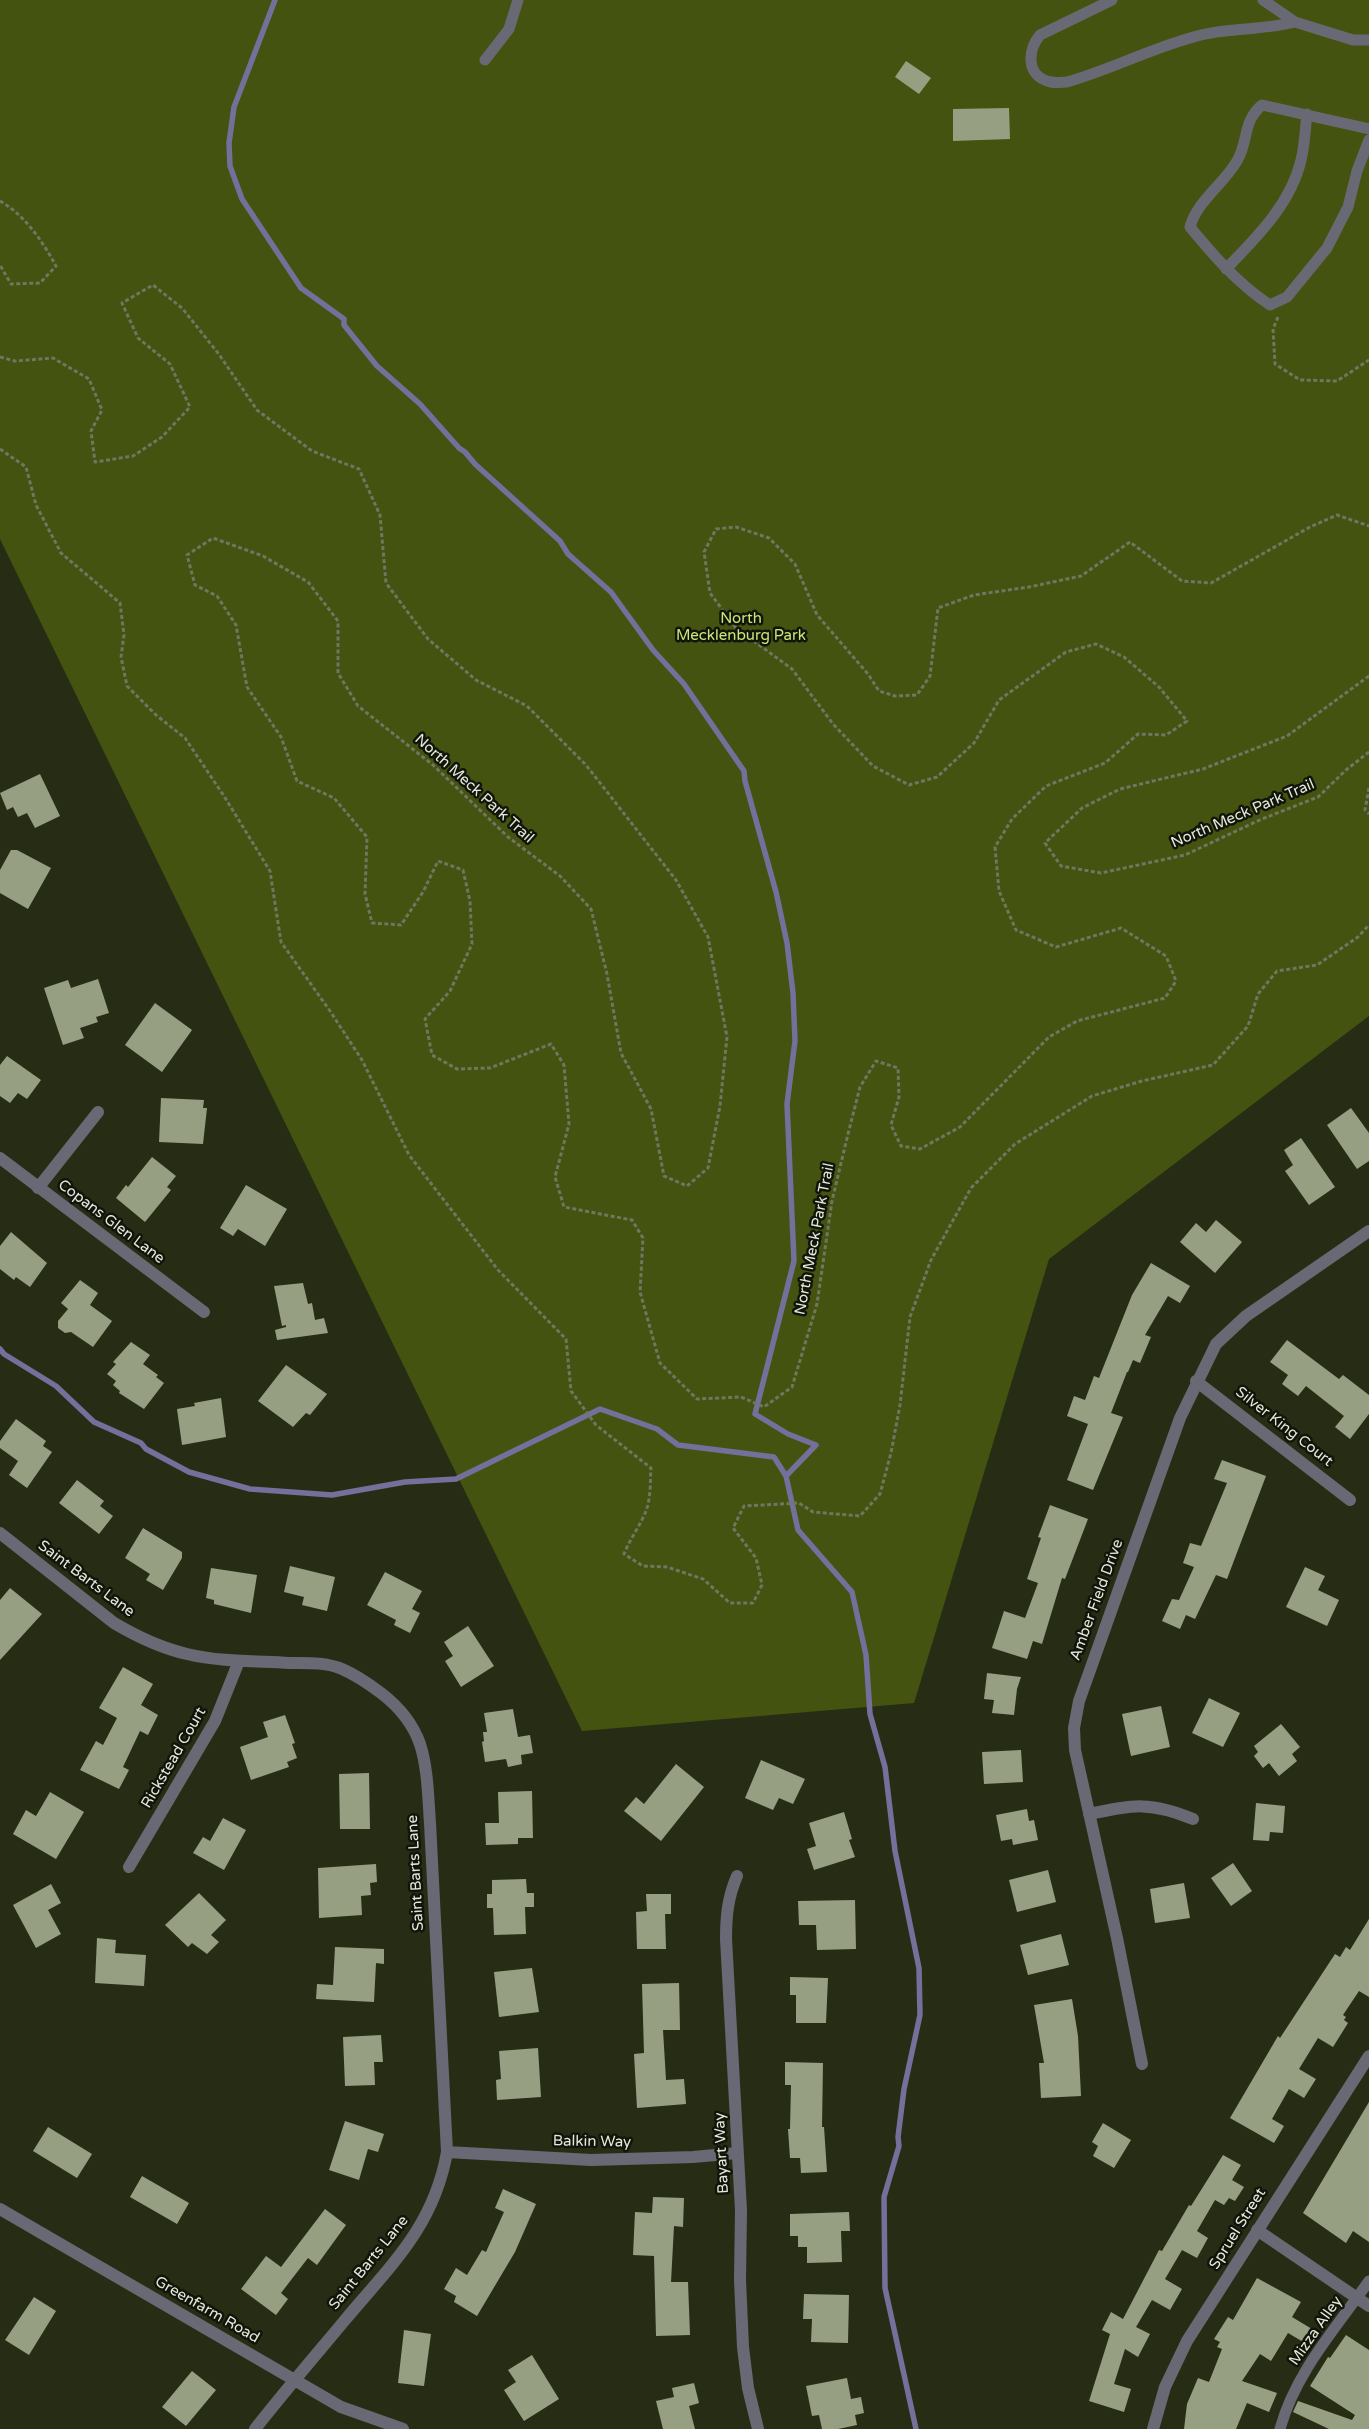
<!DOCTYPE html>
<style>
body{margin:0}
canvas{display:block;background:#272d15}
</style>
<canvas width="1369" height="2429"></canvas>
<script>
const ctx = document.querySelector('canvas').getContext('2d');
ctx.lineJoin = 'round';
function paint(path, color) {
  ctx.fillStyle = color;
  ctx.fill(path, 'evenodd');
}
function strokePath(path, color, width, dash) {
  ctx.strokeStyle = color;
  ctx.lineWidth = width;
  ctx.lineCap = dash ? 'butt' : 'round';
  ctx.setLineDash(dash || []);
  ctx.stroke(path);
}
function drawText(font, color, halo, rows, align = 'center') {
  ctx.font = font + ' "Varela Round",sans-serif';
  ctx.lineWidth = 5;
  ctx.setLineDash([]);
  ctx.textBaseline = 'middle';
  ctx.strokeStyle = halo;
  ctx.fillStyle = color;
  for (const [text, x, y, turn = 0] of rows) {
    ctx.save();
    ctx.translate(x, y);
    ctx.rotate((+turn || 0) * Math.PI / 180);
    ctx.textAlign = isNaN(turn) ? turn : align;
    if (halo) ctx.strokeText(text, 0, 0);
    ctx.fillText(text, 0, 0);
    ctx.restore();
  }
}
paint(new Path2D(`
 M0,0H1369V1016L1049,1259L914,1703L582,1731L0,539Z`), '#44530f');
strokePath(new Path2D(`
 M275,0L234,107L229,143L230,166L242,199L301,288L344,319V325L377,366L420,404L459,448L465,452L475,464L560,541L568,554L611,592L653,650L684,684L744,771L745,781L776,892L787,943L793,993L795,1041L787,1104L794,1261L755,1414L788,1434L816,1445L786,1476
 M0,1349L4,1354L56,1386L94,1422L141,1443L146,1449L189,1472L250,1489L332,1495L405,1482L456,1479L600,1409L657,1429L678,1445L774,1457L786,1476L798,1530L852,1592L866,1655L870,1714L885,1767L895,1851L919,1968L920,2015L904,2089L898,2137L899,2146L884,2197L885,2288L916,2429`), '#756f9c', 5.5);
paint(new Path2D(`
 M906,61L931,78L919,94L895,77Z
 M1009,108L1010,139L953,141V109Z
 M40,774L60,816L35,828L27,813L18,817L13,807L7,810L0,793Z
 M11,850H17L51,868L28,909L0,893V870Z
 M98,979L109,1013L96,1017L98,1022L80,1028L84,1038L63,1045L44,988L68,980L71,988Z
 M155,1003L192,1030L162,1072L125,1045Z
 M7,1056L41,1080L27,1099L18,1093L10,1103L0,1096V1065Z
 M161,1098L204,1100L203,1108H207L203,1144L159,1142Z
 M1351,1108L1369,1133V1161L1357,1169L1327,1125Z
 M1301,1138L1335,1187L1309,1205L1285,1171L1293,1165L1284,1150Z
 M152,1157L176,1176L167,1187L171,1190L145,1222L116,1198L126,1185L128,1187Z
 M246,1185L287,1209L265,1246L238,1229L233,1236L220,1228Z
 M1216,1220L1242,1242L1215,1273L1180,1242L1196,1223L1206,1232Z
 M11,1232L47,1263L30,1287L16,1277L14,1280L0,1269V1246Z
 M1151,1263L1190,1286L1180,1303L1168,1296L1145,1335L1151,1337L1140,1363L1133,1360L1128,1372H1127L1111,1413L1123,1417L1093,1490L1067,1480L1088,1424L1067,1416L1074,1396L1085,1400L1094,1376L1099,1378L1132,1295Z
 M80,1280L98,1293L90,1305L112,1321L93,1347L71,1332L65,1333L58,1328V1321L68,1309L61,1303Z
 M303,1283L308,1304L312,1303L315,1320L324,1318L328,1333L277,1340L275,1330L286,1327V1325L282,1326L274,1286Z
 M1287,1340L1339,1379L1343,1375L1369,1395V1414L1350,1439L1335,1427L1344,1416L1306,1386L1298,1396L1282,1384L1288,1375L1270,1362Z
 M131,1342L150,1355L143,1364L158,1375L156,1377L164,1383L144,1409L119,1393L120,1391L113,1385L116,1381L107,1374L116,1364L113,1362Z
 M286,1365L327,1394L310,1415L306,1413L293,1427L258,1401Z
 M221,1398L226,1437L182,1445L177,1409L195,1406L194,1403Z
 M16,1419L46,1441L43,1446L52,1452L27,1488L9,1475L18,1461L0,1448V1441Z
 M1222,1460L1266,1476L1227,1579L1216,1575L1195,1619L1186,1615L1180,1629L1162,1621L1172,1599L1179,1600L1194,1567L1183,1563L1190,1543L1201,1546L1227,1483L1214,1479Z
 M77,1480L104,1501L100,1506L113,1516L99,1534L59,1503Z
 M1050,1505L1088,1519L1065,1579L1062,1578L1042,1644L1033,1641L1027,1659L992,1648L1004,1611L1025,1618L1038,1583L1027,1579L1041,1538L1038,1537Z
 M143,1528L182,1552V1558L163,1590L146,1580L150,1574L125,1558Z
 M290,1566L335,1577L327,1611L302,1605L304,1597L284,1592Z
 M1305,1567L1325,1576L1318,1590L1339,1600L1327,1626L1286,1607Z
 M211,1568L257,1575L251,1613L214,1604V1600L206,1598Z
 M385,1572L422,1591L412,1609L420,1613L410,1633L394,1625L396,1620L367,1605Z
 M10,1588L42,1614L0,1660V1600Z
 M468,1626L494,1666L461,1687L445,1661L453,1656L444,1642Z
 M123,1667L153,1684L141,1705L158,1715L148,1735L140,1731L123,1767L129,1770L119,1789L80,1770L96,1741L103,1745L117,1718L99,1708Z
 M987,1673L1021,1677L1017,1689L1014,1715L992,1713L994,1700L984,1699Z
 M1209,1698L1240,1713L1223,1747L1192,1733Z
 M1161,1706L1170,1747L1131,1756L1122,1714Z
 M513,1709L518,1737L530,1735L533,1753L521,1755L522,1764L508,1767L506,1759L485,1762L482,1742L484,1741L483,1732H487L484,1713Z
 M285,1715L295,1743L292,1744L297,1758L287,1762L289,1767L251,1780L240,1747L268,1737L263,1722Z
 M1281,1724L1300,1747L1292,1754L1297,1761L1279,1776L1269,1763L1263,1768L1254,1756L1258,1752L1254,1746Z
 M1021,1750L1023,1782L984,1784L982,1752Z
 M761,1760L805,1779L793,1804L779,1798L773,1810L745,1798Z
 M676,1764L704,1787L661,1841L624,1811L636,1797L644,1804Z
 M369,1773L370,1829H340L339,1774Z
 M532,1791L533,1838H518V1844L486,1845L485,1823H499L498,1792Z
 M50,1792L84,1812L56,1859L13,1834L26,1810L36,1816Z
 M1256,1803L1285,1806L1283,1833L1270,1832L1269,1841L1253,1840Z
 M1027,1809L1029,1821L1034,1820L1038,1840L1013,1845L1012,1839L1001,1841L996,1815Z
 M844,1812L852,1839L849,1840L855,1857L814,1870L807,1849L816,1846L809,1823Z
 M223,1818L246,1830L224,1870L193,1853L203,1837L210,1841Z
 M1233,1863L1252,1891L1231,1906L1211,1878Z
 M376,1864L377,1882L370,1883L371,1895L361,1896L362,1915L319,1918L318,1868Z
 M1048,1870L1056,1902L1017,1912L1009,1880Z
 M526,1879L527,1893H534V1907H525L526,1934L494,1935L493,1908H487V1894H492V1880Z
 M1184,1883L1190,1918L1155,1923L1150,1889Z
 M51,1884L61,1903L48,1910L61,1934L36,1948L13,1905Z
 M199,1893L226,1920L211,1935L219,1942L207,1954L192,1943L188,1947L165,1925Z
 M646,1894H671V1914H665L666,1949H637L636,1912L647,1911Z
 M855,1900L856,1949L817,1950L816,1925H799L798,1901Z
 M1369,1919V1997L1359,1991L1343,2015L1346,2017L1344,2020L1348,2023L1333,2047L1318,2038L1299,2069L1316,2079L1304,2098L1289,2089L1272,2119L1284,2126L1274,2143L1230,2118L1278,2036L1280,2038L1335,1954L1340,1957L1346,1947L1350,1950Z
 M1061,1934L1069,1965L1028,1975L1020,1945Z
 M97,1938L116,1940L115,1953L146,1955L144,1986L95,1983Z
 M335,1947L384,1949V1964L376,1963L374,2002L316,1999L317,1984L333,1985Z
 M532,1968L539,2012L499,2017L494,1972Z
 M790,1977L828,1978L826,2023H796V1995H790Z
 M679,1983L680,2030H663L666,2080L684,2079L686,2104L637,2108L634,2054L644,2053L642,1984Z
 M1072,1999L1078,2036L1081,2096L1041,2098L1039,2063H1044L1034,2005Z
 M381,2035L383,2062H374L375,2085L345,2086L343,2037Z
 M538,2048L541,2097L497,2100L496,2080L501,2079L499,2051Z
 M785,2062L823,2063L822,2127H824L827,2172L801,2173L800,2158H790L788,2129H790L791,2085H785Z
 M1369,2102V2242L1353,2231L1346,2243L1303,2213Z
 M345,2121L384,2134L378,2152L368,2149L359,2180L329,2170Z
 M1103,2123L1131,2140L1114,2168L1093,2156L1098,2146L1092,2142Z
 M48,2127L92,2154L77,2178L33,2151Z
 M1223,2155L1241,2165L1232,2180L1244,2187L1235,2201L1229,2198L1224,2205L1215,2200L1197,2231L1208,2238L1197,2258L1182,2250L1165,2279L1182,2289L1170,2310L1152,2300L1136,2327L1150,2334L1138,2357L1125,2349L1114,2384L1131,2389L1124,2412L1089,2401L1110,2334L1102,2330L1111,2312L1123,2319L1159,2250L1162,2251L1189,2205L1191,2206Z
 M142,2176L189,2203L177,2224L130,2197Z
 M503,2189L536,2204L515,2252L477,2316L454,2302L456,2296L444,2289L456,2268L467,2275L482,2250L486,2252L504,2212L495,2208Z
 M653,2197L684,2198L683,2227L674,2226L671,2282H688L690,2335L656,2336L654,2256L633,2255L635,2212L652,2213Z
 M325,2209L346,2225L317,2265L308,2258L281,2293L288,2299L276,2315L241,2289L266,2256L281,2267Z
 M849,2212L850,2231H841L842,2262L807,2263V2247H798V2236H790V2214Z
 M1257,2278L1301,2302L1292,2317L1312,2329L1305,2343L1288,2333L1271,2361L1260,2354L1242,2381L1277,2393L1269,2412L1247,2403L1236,2429H1184L1187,2404L1198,2378L1209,2382L1222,2349L1217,2347L1220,2342L1214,2339L1228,2317L1233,2320Z
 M804,2294L849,2295L848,2343L811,2342L812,2319H803Z
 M34,2297L56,2311L29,2355L5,2340Z
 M404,2330L431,2334L424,2386L398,2383Z
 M1346,2335L1369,2350V2429H1329L1293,2412L1298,2401L1352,2420L1355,2415L1310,2386L1328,2357L1330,2358Z
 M532,2355L559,2399L524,2421L504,2390L516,2382L508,2370Z
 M192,2371L216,2390L186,2426L162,2407Z
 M847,2378L851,2399L861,2397L864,2413L855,2415L857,2425L838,2429H822L819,2415L812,2416L806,2386Z
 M694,2383L699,2403L689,2406L695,2429H663L656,2401L674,2397L672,2388Z`), '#969f82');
strokePath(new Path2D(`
 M0,201C25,215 43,242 56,266L40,283L11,284L0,265
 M1278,317L1273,329L1275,364L1300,380L1337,381L1369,360
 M0,357L15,361L53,358L89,379L102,410L91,431L95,462L133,456L162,437L190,407L170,364L138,338L122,303L153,285L182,308L218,353L257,410L312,451L359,469L380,515L386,583L428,639L476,680L527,706L586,765L676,880L708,937L727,1037L720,1106L708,1168L687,1186L664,1176L651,1109L621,1053L607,974L591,909L560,876L508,837L433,765L358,706L338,673V621L308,582L263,556L213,538L187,555L195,585L217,596L236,625L247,687L281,737L297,781L334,798L367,837L365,894L372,923L401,925L423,892L438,861L463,870L470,901L472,944L450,991L425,1019L432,1055L457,1069L490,1068L551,1044L564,1065L569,1124L555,1177L564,1207L632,1220L643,1238L640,1292L660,1363L697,1399L741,1397L764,1407L792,1387L817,1304L832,1201L847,1138L860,1087L876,1061L898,1068L899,1097L891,1125L901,1146L920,1149L960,1127L1049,1037L1077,1021L1165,998L1176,981L1166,956L1121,928L1056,947L1016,930L999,891L995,847L1012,819L1046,786L1105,763L1138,734L1166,735L1187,721L1159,687L1124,657L1096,644L1066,652L999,700L974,743L937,777L909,785L873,766L833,724L792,669L736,628L710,593L704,552L716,529L736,527L769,538L795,564L817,615L868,674L879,691L895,696L917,695L930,676L938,608L974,595L1029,587L1081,576L1130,542L1182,581L1211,583L1310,527L1337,515L1369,526
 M0,449L26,467L36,505L61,553L120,603L124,635L121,657L127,686L156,715L185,738L224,796L270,871L281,942L330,1011L362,1060L409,1155L498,1270L566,1339L571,1391L596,1425L651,1468C650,1482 651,1498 646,1511C641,1524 630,1539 624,1554L643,1566L667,1567L703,1579L730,1603H753L762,1585L756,1558L733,1528L744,1506L799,1503L813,1512L860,1516L880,1494L891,1453L900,1405L910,1317L931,1260L971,1188L1015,1144L1092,1096L1142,1081L1213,1065L1248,1026L1258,994L1277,971L1317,965L1358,937L1369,925
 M1369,676L1287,736L1203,769L1120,789L1082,808L1045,843L1061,866L1101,873L1185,855L1262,819L1318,797L1346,770L1369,752
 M1369,788L1365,810L1369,814`), '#707661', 3, [4, 2.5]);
strokePath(new Path2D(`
 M1112,0L1040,35C1027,51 1026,77 1051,82C1056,83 1063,82 1067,82C1109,70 1148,50 1190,38C1224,27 1261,31 1295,22
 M1263,0L1295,22L1353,40H1369
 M485,60L509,29L518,0
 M1369,129L1262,105C1242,122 1249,141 1237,161C1223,185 1197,201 1190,227C1214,256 1238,284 1270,305L1287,297L1327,248L1348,207L1357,171L1369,140
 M1226,269C1256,238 1291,204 1301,160C1305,145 1305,129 1307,114
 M1280,2429C1295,2373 1336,2328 1369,2281`), '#696975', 11);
strokePath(new Path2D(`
 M0,1158L204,1312
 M38,1188L98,1112
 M1196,1381L1350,1500
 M0,1533L114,1623C136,1636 161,1648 187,1654C220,1662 256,1661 289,1663C307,1663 326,1662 342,1669C356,1675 369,1684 381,1693C398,1706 413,1724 420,1744C428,1769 428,1797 430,1823L447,2152C434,2226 391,2265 345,2320C315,2356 284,2392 255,2429
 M1089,1814C1133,1805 1150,1801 1193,1819
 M129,1867L215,1721L239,1661
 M737,1876C728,1897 726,1915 726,1939L741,2210L740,2280L743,2347L748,2388L758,2429
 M1142,2064L1117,1938L1075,1750L1074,1728L1079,1701L1180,1418L1216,1344L1246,1316L1369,1231
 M447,2152L591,2160L693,2157L737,2153
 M0,2209L341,2407L403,2429
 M1257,2230L1369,2306
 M1153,2429L1165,2387L1187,2341L1369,2056`), '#696975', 12);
drawText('15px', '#cae876', '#11140a', [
 ["North",741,619],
 ["Mecklenburg Park",741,636]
]);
drawText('15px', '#e4e9d9', '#11140a', [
 ["North Meck Park Trail",474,789,42],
 ["North Meck Park Trail",1243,814,-23],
 ["Copans Glen Lane",111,1222,37],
 ["North Meck Park Trail",815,1239,-79],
 ["Silver King Court",1284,1427,38],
 ["Saint Barts Lane",86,1579,37],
 ["Amber Field Drive",1097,1600,-70],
 ["Rickstead Court",174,1758,-60],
 ["Saint Barts Lane",416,1873,-93],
 ["Balkin Way",592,2142,1],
 ["Bayart Way",722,2153,-93],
 ["Spruel Street",1238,2229,-58],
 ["Saint Barts Lane",369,2263,-51],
 ["Greenfarm Road",207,2310,30],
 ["Mizza Alley",1316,2331,-55]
]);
</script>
